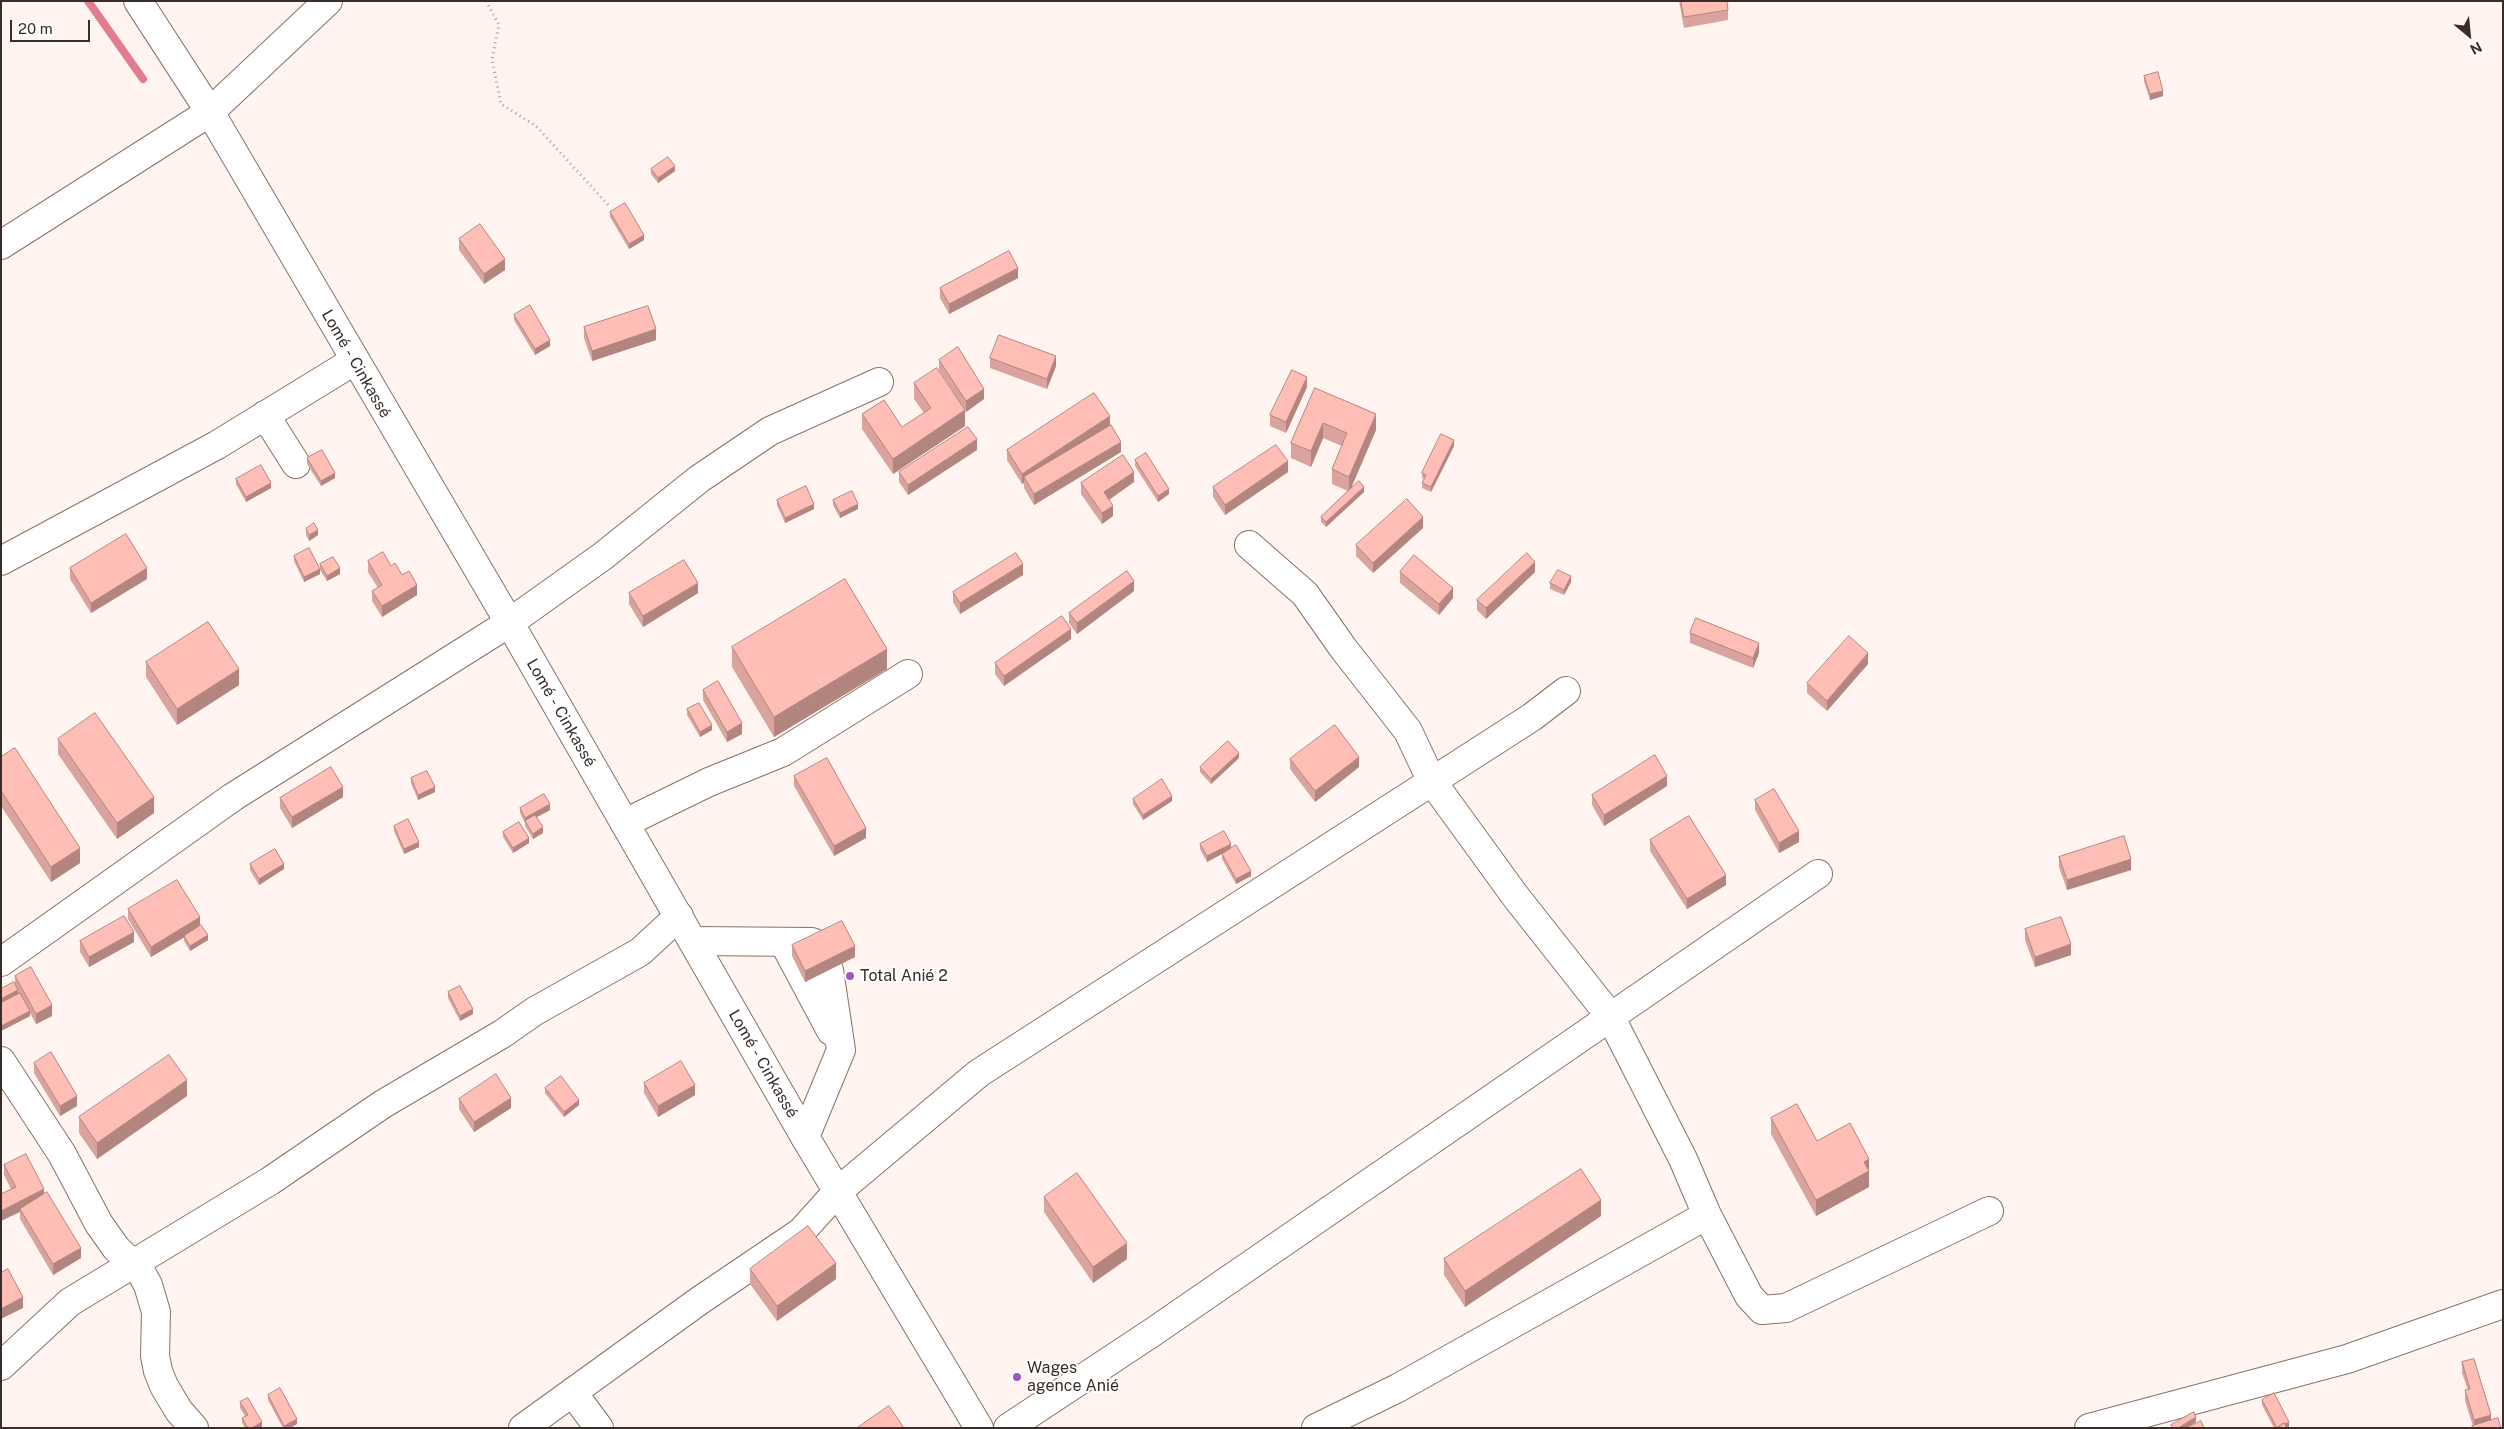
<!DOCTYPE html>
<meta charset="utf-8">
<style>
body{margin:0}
#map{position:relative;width:2504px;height:1429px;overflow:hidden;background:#fff4ef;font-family:"Public Sans",sans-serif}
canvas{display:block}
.frame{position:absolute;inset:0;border:2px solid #382d29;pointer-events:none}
.north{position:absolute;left:2444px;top:10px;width:50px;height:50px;-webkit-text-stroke:4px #fff;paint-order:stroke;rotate:152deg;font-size:14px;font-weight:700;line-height:20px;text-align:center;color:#382d29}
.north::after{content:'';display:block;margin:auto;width:18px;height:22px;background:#382d29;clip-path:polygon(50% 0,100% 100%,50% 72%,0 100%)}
.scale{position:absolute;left:10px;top:20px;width:80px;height:22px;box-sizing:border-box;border:2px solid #382d29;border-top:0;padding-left:6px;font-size:15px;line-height:18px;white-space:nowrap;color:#382d29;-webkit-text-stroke:4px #fff;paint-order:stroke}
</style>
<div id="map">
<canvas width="2504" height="1429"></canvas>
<div class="frame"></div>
<div class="north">N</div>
<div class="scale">20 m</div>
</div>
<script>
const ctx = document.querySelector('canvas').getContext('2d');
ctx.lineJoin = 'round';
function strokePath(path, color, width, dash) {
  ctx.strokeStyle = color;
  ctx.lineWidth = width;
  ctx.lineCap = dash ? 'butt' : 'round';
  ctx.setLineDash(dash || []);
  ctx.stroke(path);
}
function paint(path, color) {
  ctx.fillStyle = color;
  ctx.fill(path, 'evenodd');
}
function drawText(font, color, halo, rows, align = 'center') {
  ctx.font = font + ' "Public Sans",sans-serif';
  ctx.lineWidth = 4;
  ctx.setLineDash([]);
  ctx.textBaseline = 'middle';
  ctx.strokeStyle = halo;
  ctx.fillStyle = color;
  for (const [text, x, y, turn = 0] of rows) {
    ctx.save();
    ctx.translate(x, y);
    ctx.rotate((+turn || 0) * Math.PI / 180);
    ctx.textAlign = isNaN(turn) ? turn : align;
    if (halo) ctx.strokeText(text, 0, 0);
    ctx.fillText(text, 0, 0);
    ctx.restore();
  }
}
strokePath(new Path2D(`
 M88,1L143,79`), '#e27d90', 8);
const minor = new Path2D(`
 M1,245L210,112L328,1
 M265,415L296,464
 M1249,545L1305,594L1343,648L1408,731L1431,780L1516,897L1610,1016L1683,1159L1707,1215L1749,1296L1762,1310L1786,1308L1989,1211
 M1,561L217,445L354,361
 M625,823L709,782L783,752L908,674
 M693,941L812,942L816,944
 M784,943L831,1031
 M1,962L233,797L509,623L603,556L699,479L770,431L879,382
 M1,1061L62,1154L99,1224L116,1248L126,1258L136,1263L148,1285L156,1312L155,1356L158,1371L164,1386L179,1411L194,1428
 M805,1137L841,1050L829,970
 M1,1366L70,1302L270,1181L383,1104L502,1034L535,1011L640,952L679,916
 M573,1393L599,1428
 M523,1428L699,1301L801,1232L837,1192L979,1073L1532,717L1566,691
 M1008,1428L1153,1332L1818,874
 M1316,1428L1398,1388L1707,1215
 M2089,1428L2347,1359L2503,1304`);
const highway = new Path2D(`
 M138,1L210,112L516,634L805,1137L979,1428`);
strokePath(minor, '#897167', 30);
strokePath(highway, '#897167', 30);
strokePath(new Path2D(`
 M486,1L499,25L492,59L501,104L536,126L610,207`), '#a79c97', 3, [1, 4]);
strokePath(minor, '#fff', 28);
strokePath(highway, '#fff', 28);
paint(new Path2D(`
 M1679,1H1727L1728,10V20L1684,28Z
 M2144,76L2163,96L2150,100L2144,81Z
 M651,169L675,171L658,183L651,174Z
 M610,212L644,240L629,249L610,217Z
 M459,239L505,270L484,284L459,250Z
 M1018,278L949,314L940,298V288Z
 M514,315L550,346L535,355L514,320Z
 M584,327L656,340L592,361L584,338Z
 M990,358L1056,366L1047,389L990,368Z
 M939,360L984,399L966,412L965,411V426L893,474L862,429V414L902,427L924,413L914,399V383L954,393L939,370Z
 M1307,387L1286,433L1270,426V415Z
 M1315,388L1376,430L1351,489L1364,492L1326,527L1321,522V517L1348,491L1332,484V469L1342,446L1323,438L1311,467L1291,458V443Z
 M1110,425L1121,452L1034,505L1024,488V483L1022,484L1007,460V450Z
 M1454,446L1431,492L1422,488V483L1424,479L1422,478V473Z
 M977,450L908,495L899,482V472Z
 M307,458L335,478L321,486L307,464Z
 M1135,460L1169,494L1158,502L1135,466Z
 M1288,472L1225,515L1213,497V487Z
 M236,479L271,488L246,502L236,484Z
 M1134,482L1109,500L1113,516L1102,524L1081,494V483Z
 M777,500L814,509L785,523L777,505Z
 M833,500L858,509L840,518L833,505Z
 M1423,528L1373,573L1356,556V545Z
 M306,529L318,535L309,541L306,535Z
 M294,556L320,569V564L340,574L327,581L320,570V574L304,582L294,561Z
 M368,561L391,566L402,575L417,595L382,617L372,601V591L378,588L368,572Z
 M70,568L147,579L91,613L70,579Z
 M1400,572L1453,598L1439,615L1400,583Z
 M1535,572L1486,619L1477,610V600Z
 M1023,575L960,614L953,602V592Z
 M1571,582L1564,595L1550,589V583Z
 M1134,591L1077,634L1069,623V613Z
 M629,593H698L643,627L629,604Z
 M1690,633L1759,653L1753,668L1690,643Z
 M1071,639L1004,686L995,674V663Z
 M732,647L887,669L774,737L732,667Z
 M146,662L239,685L177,725L146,677Z
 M1868,664L1827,711L1807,693V683Z
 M703,690L742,734L727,742L703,700Z
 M687,709L712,730L700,737L687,715Z
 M58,739L154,813L117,839L58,754Z
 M1,757L80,863L51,882L1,806Z
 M1239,758L1211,784L1200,772V767Z
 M1290,759L1359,767L1315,802L1290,769Z
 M794,776L866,838L834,856L794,786Z
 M411,778L435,792L418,800L411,783Z
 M1667,786L1604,826L1592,805V795Z
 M343,797L292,828L280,808V798Z
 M1133,799L1172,801L1143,820L1133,804Z
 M1755,800L1799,842L1779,853L1755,810Z
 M520,808L550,810L537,817L543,833L533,839L525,826V823L520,813Z
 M394,826L419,847L404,854L394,831Z
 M503,832L529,843L513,853L503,837Z
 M1650,840L1726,885L1687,909L1650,851Z
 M1200,844L1231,848L1251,876L1236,884L1222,859V854L1207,862L1200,849Z
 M2059,857L2131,870L2067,890L2059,867Z
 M250,864L284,869L259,885L250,870Z
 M128,909L200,926L208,940L190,951L184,941V937L151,957L128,919Z
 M2025,929L2071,955L2035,967L2025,940Z
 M80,941L134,942L89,967L80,952Z
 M792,945L855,957L805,982L792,956Z
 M15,976L52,1016L36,1024L30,1013V1016L1,1031L15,984Z
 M448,992L473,1014L460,1021L448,998Z
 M34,1063L77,1106L60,1116L34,1073Z
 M644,1083L695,1095L658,1117L644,1093Z
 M545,1088L579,1105L564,1117L545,1093Z
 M187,1096L97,1159L79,1133V1117Z
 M459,1099L511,1108L474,1132L459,1109Z
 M1771,1118L1817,1141L1869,1175V1187L1816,1216L1771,1134Z
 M4,1165L44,1194L81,1258L53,1275L20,1219V1212L11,1189L4,1175Z
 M1044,1197L1127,1259L1093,1283L1044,1212Z
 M1601,1216L1465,1307L1444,1275V1259Z
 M750,1269L836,1279L777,1321L750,1284Z
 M2462,1362L2491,1420L2501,1428H2472V1426H2473L2465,1401V1390H2468L2462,1373Z
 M268,1395L297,1424L290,1428H283L268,1400Z
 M2262,1400L2289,1427L2287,1428H2274L2262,1405Z
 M240,1402L262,1427L260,1428H245L242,1423V1418L245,1416L240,1408Z`), '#daa39d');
paint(new Path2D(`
 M2163,91V96L2150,100V94Z
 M675,166V171L658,183V178Z
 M644,235V240L629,249V244Z
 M505,259V270L484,284V274Z
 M1018,268V278L949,314V304Z
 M656,329V340L592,361V351Z
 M550,340V346L535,355V349Z
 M1056,356V366L1047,389V379Z
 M1307,377V387L1286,433V422Z
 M984,389V399L966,412V401Z
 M965,410V426L893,474V459Z
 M1376,414V430L1349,492V477Z
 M1110,416V427L1024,477V483L1022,484V474Z
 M1323,423V438L1311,467V451Z
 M977,439V450L908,495V485Z
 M1454,440V446L1431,492V487Z
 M1121,442V452L1034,505V494Z
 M1288,461V472L1225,515V505Z
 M1134,472V482L1104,503V492Z
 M335,473V478L321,486V481Z
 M271,483V488L246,502V497Z
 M1364,487V492L1326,527V522Z
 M1169,489V494L1158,502V496Z
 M814,504V509L785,523V518Z
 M858,504V509L840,518V513Z
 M1113,506V516L1102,524V513Z
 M1423,517V528L1373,573V563Z
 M318,530V535L309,541V535Z
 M1535,562V572L1486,619V608Z
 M1023,564V575L960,614V603Z
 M147,568V579L91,613V603Z
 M340,568V574L327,581V576Z
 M320,569V574L304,582V577Z
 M1571,576V582L1564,595V590Z
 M1134,581V591L1077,634V623Z
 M698,583V593L643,627V616Z
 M417,585V595L382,617V606Z
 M1453,588V598L1439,615V604Z
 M1071,629V639L1004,686V676Z
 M1759,643V653L1753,668V658Z
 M887,649V669L774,737V717Z
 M1868,653V664L1827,711V701Z
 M239,669V685L177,725V709Z
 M742,723V734L727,742V732Z
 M712,725V730L700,737V732Z
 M1239,753V758L1211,784V779Z
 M1359,757V767L1315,802V791Z
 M1667,776V786L1604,826V815Z
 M343,787V797L292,828V817Z
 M435,787V792L418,800V795Z
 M1172,796V801L1143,820V815Z
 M154,797V813L117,839V823Z
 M550,804V810L526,823L525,821V824V818Z
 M543,827V833L533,839V834Z
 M866,828V838L834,856V846Z
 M1799,831V842L1779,853V843Z
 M529,838V843L513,853V848Z
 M419,842V847L404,854V849Z
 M1231,844V849L1207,862V856Z
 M80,848V863L51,882V867Z
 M2131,859V870L2067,890V880Z
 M284,864V869L259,885V879Z
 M1251,871V876L1236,884V879Z
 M1726,875V885L1687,909V899Z
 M200,917V928L151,957V947Z
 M134,932V942L89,967V957Z
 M208,935V940L190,951V946Z
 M2071,944V955L2035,967V957Z
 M855,946V957L805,982V971Z
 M18,990V995L1,1005V999Z
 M52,1005V1016L36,1024V1014Z
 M473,1009V1014L460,1021V1016Z
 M30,1011V1016L1,1031V1026Z
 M187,1080V1096L97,1159V1143Z
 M695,1085V1095L658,1117V1106Z
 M77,1096V1106L60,1116V1106Z
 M511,1098V1108L474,1132V1122Z
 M579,1100V1105L564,1117V1112Z
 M1869,1159V1187L1816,1216V1200L1864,1162Z
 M44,1189V1199L20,1209V1212L1,1221V1211Z
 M1601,1200V1216L1465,1307V1291Z
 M1127,1243V1259L1093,1283V1267Z
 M81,1248V1258L53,1275V1264Z
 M836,1263V1279L777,1321V1306Z
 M23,1297V1308L1,1319V1309Z
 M2491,1415V1425L2474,1428V1420Z
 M2196,1417V1422L2187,1428H2178Z
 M297,1419V1424L290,1428H284V1426Z
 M262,1422V1427L260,1428H252Z
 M2289,1422V1427L2287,1428H2277Z`), '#b2857f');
const building = new Path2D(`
 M1681,1H1727L1728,10L1684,17Z
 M2158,72L2163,91L2150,94L2144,76Z
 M668,157L675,166L658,178L651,169Z
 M625,203L644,235L629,244L610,212Z
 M480,224L505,259L484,274L459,239Z
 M1009,251L1018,268L949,304L940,288Z
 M530,305L550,340L535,349L514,315Z
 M648,306L656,329L592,351L584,327Z
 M999,335L1056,356L1047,379L990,358Z
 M958,347L984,389L966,401L939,360Z
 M937,368L965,410L893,459L862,414L884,400L902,427L931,408L914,383Z
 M1292,370L1307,377L1286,422L1270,415Z
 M1315,388L1376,414L1349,477L1332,469L1347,433L1323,423L1311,451L1291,443Z
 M1094,393L1110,416L1022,474L1007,450Z
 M1111,425L1121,442L1034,494L1024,477Z
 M968,427L977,439L908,485L899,472Z
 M1441,434L1454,440L1431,487L1422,483L1426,475L1422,473Z
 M1276,445L1288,461L1225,505L1213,487Z
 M322,450L335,473L321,481L307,458Z
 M1146,453L1169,489L1158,496L1135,460Z
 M1123,455L1134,472L1104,492L1113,506L1102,513L1081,483Z
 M261,465L271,483L246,497L236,479Z
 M1359,481L1364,487L1326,522L1321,517Z
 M806,486L814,504L785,518L777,500Z
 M852,491L858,504L840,513L833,500Z
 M1407,499L1423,517L1373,563L1356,545Z
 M314,523L318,530L309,535L306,529Z
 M126,534L147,568L91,603L70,568Z
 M309,548L320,569L304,577L294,556Z
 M383,552L391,566L395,563L402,575L409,571L417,585L382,606L372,591L382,585L368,561Z
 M1016,553L1023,564L960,603L953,592Z
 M1527,553L1535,562L1486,608L1477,600Z
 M1414,555L1453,588L1439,604L1400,572Z
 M333,557L340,568L327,576L320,564Z
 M684,560L698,583L643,616L629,593Z
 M1558,570L1571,576L1564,590L1550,583Z
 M1127,571L1134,581L1077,623L1069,613Z
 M845,579L887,649L774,717L732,647Z
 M1062,616L1071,629L1004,676L995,663Z
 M1696,618L1759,643L1753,658L1690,633Z
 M208,622L239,669L177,709L146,662Z
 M1849,636L1868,653L1827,701L1807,683Z
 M718,681L742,723L727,732L703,690Z
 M699,703L712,725L700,732L687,709Z
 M95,713L154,797L117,823L58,739Z
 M1335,725L1359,757L1315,791L1290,759Z
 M1228,741L1239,753L1211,779L1200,767Z
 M15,748L80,848L51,867L1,791V757Z
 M1655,755L1667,776L1604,815L1592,795Z
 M827,758L866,828L834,846L794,776Z
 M331,767L343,787L292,817L280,798Z
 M427,771L435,787L418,795L411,778Z
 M1162,779L1172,796L1143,815L1133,799Z
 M1774,789L1799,831L1779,843L1755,800Z
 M544,794L550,804L525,818L520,808Z
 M535,815L543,827L533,834L525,821Z
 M1689,816L1726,875L1687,899L1650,840Z
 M408,819L419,842L404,849L394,826Z
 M519,822L529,838L513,848L503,832Z
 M1224,831L1231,844L1207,856L1200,844Z
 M2124,836L2131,859L2067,880L2059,857Z
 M1236,845L1251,871L1236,879L1222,854Z
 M275,849L284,864L259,879L250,864Z
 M177,880L200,917L151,947L128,909Z
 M124,916L134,932L89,957L80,941Z
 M2061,917L2071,944L2035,957L2025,929Z
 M842,921L855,946L805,971L792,945Z
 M201,925L208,935L190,946L184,936Z
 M31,967L52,1005L36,1014L15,976Z
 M14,982L18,990L1,999V989Z
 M460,986L473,1009L460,1016L448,992Z
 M20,993L30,1011L1,1026V1003Z
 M51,1052L77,1096L60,1106L34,1063Z
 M169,1055L187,1080L97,1143L79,1117Z
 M681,1061L695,1085L658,1106L644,1083Z
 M496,1074L511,1098L474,1122L459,1099Z
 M561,1076L579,1100L564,1112L545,1088Z
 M1797,1104L1817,1141L1850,1123L1869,1159L1864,1162L1869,1171L1816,1200L1771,1118Z
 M26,1154L44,1189L1,1211V1194L16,1187L4,1165Z
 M1581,1169L1601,1200L1465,1291L1444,1259Z
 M1077,1173L1127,1243L1093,1267L1044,1197Z
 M47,1192L81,1248L53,1264L20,1209Z
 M808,1226L836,1263L777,1306L750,1269Z
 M8,1269L23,1297L1,1309V1273Z
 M2474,1359L2491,1415L2474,1420L2465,1390L2470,1389L2462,1362Z
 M280,1388L297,1419L284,1426L268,1395Z
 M2274,1393L2289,1422L2285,1424L2284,1423L2277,1428L2262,1400Z
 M248,1398L262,1422L252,1428H248L242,1418L248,1415L240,1402Z
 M889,1406L904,1428H857Z
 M2194,1412L2196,1417L2178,1428H2173L2171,1425Z
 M2498,1418L2501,1428H2473L2472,1426Z
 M2201,1421L2204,1428H2190L2189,1427Z
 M2284,1423L2287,1428H2277Z`);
paint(building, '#febeb6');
strokePath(building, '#b2857f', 1);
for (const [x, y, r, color] of [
 [850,976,5,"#9f53c5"],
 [1017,1377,5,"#9f53c5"]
]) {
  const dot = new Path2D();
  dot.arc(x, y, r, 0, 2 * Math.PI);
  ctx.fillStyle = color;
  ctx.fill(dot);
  strokePath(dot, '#fff', 2);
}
drawText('16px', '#382d29', '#fff', [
 ["Lomé - Cinkassé",356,364,60],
 ["Lomé - Cinkassé",561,713,60],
 ["Lomé - Cinkassé",763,1064,60]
]);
drawText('16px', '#382d29', '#fff', [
 ["Total Anié 2",860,976],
 ["Wages",1027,1368],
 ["agence Anié",1027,1386]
], 'left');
</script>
